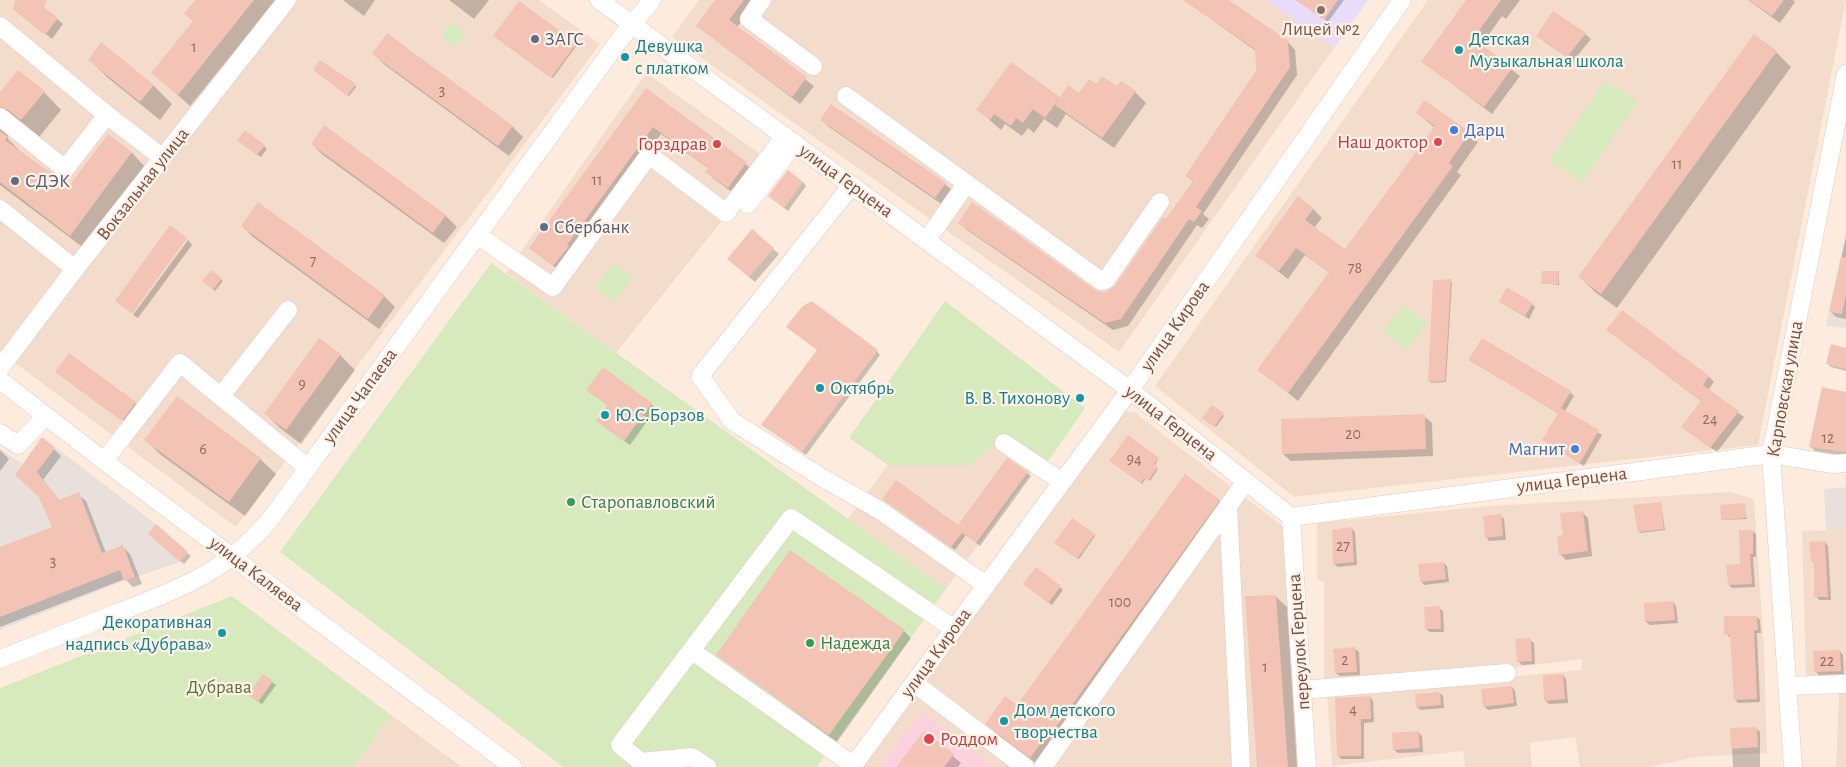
<!DOCTYPE html>
<meta charset="utf-8">
<style>
body{margin:0}
canvas{display:block;background:#fdecde}
</style>
<canvas width="1846" height="767"></canvas>
<script>
const ctx = document.querySelector('canvas').getContext('2d');
ctx.lineJoin = 'round';
function paint(path, color) {
  ctx.fillStyle = color;
  ctx.fill(path, 'evenodd');
}
function strokePath(path, color, width, dash) {
  ctx.strokeStyle = color;
  ctx.lineWidth = width;
  ctx.lineCap = dash ? 'butt' : 'round';
  ctx.setLineDash(dash || []);
  ctx.stroke(path);
}
function drawText(font, color, halo, rows, align = 'center') {
  ctx.font = font + ' "Alegreya Sans",sans-serif';
  ctx.lineWidth = 4.5;
  ctx.setLineDash([]);
  ctx.textBaseline = 'middle';
  ctx.strokeStyle = halo;
  ctx.fillStyle = color;
  for (const [text, x, y, turn = 0] of rows) {
    ctx.save();
    ctx.translate(x, y);
    ctx.rotate((+turn || 0) * Math.PI / 180);
    ctx.textAlign = isNaN(turn) ? turn : align;
    if (halo) ctx.strokeText(text, 0, 0);
    ctx.fillText(text, 0, 0);
    ctx.restore();
  }
}
paint(new Path2D(`
 M0,0H539L600,44L236,527L0,352Z
 M699,0H1368L1119,352L672,37Z
 M1428,0H1846L1758,445L1294,497L1155,386Z
 M646,73L770,161L616,353L506,273Z
 M1119,412H1134L1285,528L1301,767H857Z
 M1003,436L1038,462L946,589L848,519L888,465H971Z
 M1731,492L1754,499L1764,649L1767,753L1696,757L1649,767H1580L1575,737L1530,743L1532,767H1465L1463,751L1332,766L1327,693L1582,670V659L1511,668L1324,681V582L1317,579V523L1490,506Z
 M1846,530V679H1806L1802,531Z
 M1839,693H1846V767H1836Z
 M391,715L462,767H354Z`), '#f4dccd');
paint(new Path2D(`
 M1846,231V328L1826,326Z
 M42,437L156,524L188,552L180,562L124,581L0,630V449L23,464Z
 M1846,487V530H1826L1824,489Z`), '#eae0db');
paint(new Path2D(`
 M1266,0H1368L1334,48Z`), '#e9dcf8');
paint(new Path2D(`
 M922,712L993,767H880Z`), '#fbd1dd');
paint(new Path2D(`
 M451,22L466,33L455,47L441,36Z
 M1605,81L1638,101L1582,182L1549,161Z
 M491,263L946,589L817,767H563L280,552Z
 M614,263L633,277L614,302L595,288Z
 M945,301L1085,408L1044,467L1004,436L971,465H888L849,438Z
 M1403,304L1427,323L1407,350L1383,332Z
 M232,596L391,715L354,767H0V688Z`), '#d6eabd');
paint(new Path2D(`
 M17,0H46L36,1L63,24L52,39L20,14Z
 M196,0H276L190,106L153,73L194,22L185,14Z
 M343,0H375L364,16Z
 M449,0H489L474,19Z
 M716,0H757L737,27L814,86L800,104L697,26Z
 M1184,0H1226L1288,42L1295,50L1297,75L1203,214L1209,219L1202,228L1197,225L1128,326L1113,330L967,230L959,223L1094,291L1104,294L1116,287L1193,182L1187,175L1258,71L1256,51Z
 M1296,0H1344L1328,22Z
 M1467,0H1520L1506,19L1502,16L1481,46L1520,76L1492,114L1423,62Z
 M1748,0H1793L1795,2L1780,23Z
 M1585,34L1591,39L1573,61L1543,41Z
 M496,37L576,44L577,45L553,78Z
 M102,44L154,86L172,104L160,120L108,78L89,59Z
 M1776,52L1791,67L1617,308L1595,292L1580,277Z
 M374,54L512,126L523,137L509,156L385,65Z
 M1011,64L1060,99L1080,94L1096,85L1135,92L1146,103L1114,148L1066,114L1057,128L1044,119L1034,133L1028,128L1022,136L1005,124L1001,130L978,110Z
 M315,70L355,85L356,87L349,96Z
 M646,90L753,170L736,195L714,179L707,172L709,169L661,134L561,272L530,248Z
 M44,92L61,110L39,137L20,124L9,128L8,139L25,156L69,188L108,135L132,153L149,171L89,252L0,185V94Z
 M1425,101L1478,142L1457,172L1461,175L1298,401L1259,370L1330,273L1305,255L1288,279L1257,255L1313,209L1322,218L1314,228L1346,251L1435,128L1417,113Z
 M822,120L945,184L953,191L943,205L829,127Z
 M324,127L446,216L457,227L444,243L323,155L312,144Z
 M242,144L264,146L267,149L261,157Z
 M803,182L806,186L788,211L773,199Z
 M242,226L384,296L395,307L379,329L253,237Z
 M1846,237V319L1836,317L1830,311Z
 M188,240L192,245L138,318L133,315Z
 M773,249L779,254L755,282L734,264Z
 M211,271L223,281L215,291L204,281Z
 M1559,273V285L1542,283Z
 M1434,281L1452,282L1446,382L1431,383Z
 M1500,302L1532,304L1535,307L1529,319Z
 M1622,312L1709,377L1714,382L1708,390L1744,417L1717,452L1683,427L1702,402L1614,335Z
 M1846,349V371L1831,367L1828,364Z
 M877,351L880,355L806,455L767,428Z
 M69,354L139,406L126,423L60,375Z
 M340,355L355,370L301,444L280,428L265,413Z
 M1470,360L1570,392L1574,396L1565,411L1602,435L1584,466L1543,440L1559,414Z
 M588,390L651,404L656,409L630,445L603,426L608,406Z
 M1846,393V456L1815,451L1810,446Z
 M1212,406L1224,416L1216,427L1205,419Z
 M1424,416L1432,423L1433,456L1291,461L1283,454Z
 M146,440L260,459L276,474L245,516L161,455Z
 M54,449L61,456L43,480L60,501L78,494L86,501L106,553L123,547L130,554L142,584L133,587L125,579L0,627V548L54,527L40,496L24,482Z
 M0,450L9,459L0,471Z
 M1158,459L1155,466L1158,469L1150,481L1146,478L1142,484L1112,462Z
 M1027,473L1031,476L980,546L966,535L955,550L883,499L959,527Z
 M1219,501L1229,511L1041,767L997,734L987,723L1017,707Z
 M1661,503L1665,530L1640,533L1639,532Z
 M1744,504L1747,519L1722,520Z
 M1582,512L1588,518L1592,556L1566,560L1560,554L1564,536Z
 M1501,516L1504,519L1506,540L1489,541L1486,537Z
 M1352,529L1355,532L1357,565L1338,567L1334,564Z
 M1752,531L1756,534V557H1753L1755,587L1732,588L1729,585L1741,565Z
 M1094,535L1095,536L1079,559L1057,544Z
 M153,537L187,553L191,556L184,564Z
 M1825,542L1828,546L1831,600H1819L1816,596L1815,564L1812,560Z
 M1444,563L1447,566L1449,582L1424,585L1421,581Z
 M1028,587H1060L1063,590L1052,605Z
 M1275,596L1287,607L1297,767H1258Z
 M1673,602L1676,606L1678,623L1650,625L1646,622Z
 M1439,608L1443,611L1444,632H1430L1426,629Z
 M1757,617L1760,620L1761,633H1757L1760,702L1738,703L1735,699L1731,638L1726,634Z
 M904,631L911,638L837,742L718,655Z
 M1530,640L1534,643L1535,664L1522,665L1518,661Z
 M1355,649L1359,652L1360,675L1340,676L1336,673Z
 M1840,651L1843,655L1844,674L1819,675L1815,671Z
 M1563,675L1566,679L1568,703L1549,704L1545,700Z
 M272,682L276,685L262,704L253,698Z
 M1512,687L1515,691L1517,706L1488,710L1484,706Z
 M1440,693L1443,696L1444,708L1421,710L1417,707Z
 M1370,697L1373,701L1374,722L1364,723V759H1341L1338,755Z
 M1756,728L1760,732V767H1733L1731,730Z
 M1418,732L1422,736L1423,752L1398,753L1394,750Z
 M925,733L961,763L958,767H897Z`), '#0003');
paint(new Path2D(`
 M15,0H47L44,7L58,18L46,34L41,32L13,9Z
 M195,0H254L178,95L151,73L193,21L184,14Z
 M715,0H744L729,20L807,77L792,97L696,26Z
 M1183,0H1229L1288,41L1290,67L1196,207L1202,211L1194,222L1189,219L1121,319L1105,323L958,223L972,202L1095,290L1104,293L1115,286L1163,217L1166,219L1193,181L1185,176L1256,71L1255,49Z
 M1296,0H1338L1324,20Z
 M1466,0H1501L1473,39L1513,67L1484,107L1421,62Z
 M1749,0H1784L1772,16Z
 M519,1L577,43L551,78L493,36Z
 M1553,11L1586,33L1567,57L1536,36Z
 M387,33L513,126L498,146L372,54Z
 M1754,34L1777,51L1601,294L1578,277Z
 M101,42L154,85L140,102L88,60Z
 M320,60L356,84L347,96L313,70Z
 M1011,62L1060,97L1045,118L1033,109L1023,123L1016,118L1011,126L994,114L990,120L976,110Z
 M18,70L45,91L21,120L7,109L0,107V92Z
 M1102,76L1117,86L1121,81L1136,91L1102,138L1055,105L1068,85L1079,93L1089,79L1096,84Z
 M646,88L747,162L728,188L705,172L708,168L653,127L567,245L569,246L553,266L529,248Z
 M1424,100L1470,132L1449,163L1453,166L1288,393L1257,370L1329,272L1296,248L1279,271L1255,256L1298,196L1314,208L1305,220L1345,249L1435,126L1416,113Z
 M831,104L946,183L935,198L820,120Z
 M324,125L446,215L433,233L311,144Z
 M245,130L265,145L257,155L237,140Z
 M0,131L8,137L5,140L69,186L108,134L132,152L70,236L0,182Z
 M788,170L803,182L784,208L768,196Z
 M258,202L385,295L368,319L241,226Z
 M170,225L187,238L132,314L115,301Z
 M752,229L774,248L749,277L727,259Z
 M1841,257L1846,258V294L1842,314L1829,312Z
 M211,270L222,278L213,290L202,281Z
 M1542,271H1559L1558,284H1541Z
 M1451,279L1445,381L1428,382L1433,280Z
 M1507,287L1533,303L1525,316L1499,302Z
 M810,302H813L878,350L802,452L761,425L817,350L786,327L802,307Z
 M1622,310L1709,376L1703,385L1739,411L1710,448L1681,427L1701,401L1606,330Z
 M319,338L341,354L286,430L264,414Z
 M1482,338L1571,391L1561,408L1599,430L1580,463L1542,440L1558,413L1468,360Z
 M1831,344L1846,348V369L1826,364Z
 M69,353L136,402L122,421L55,372Z
 M603,367L652,403L624,441L596,421L607,405L586,390Z
 M1822,387L1846,392V452L1809,447Z
 M177,396L261,458L229,502L144,440Z
 M1212,405L1224,413L1214,427L1202,418Z
 M1425,414L1426,449L1282,454L1281,419Z
 M1128,435L1159,458L1154,464L1158,467L1148,481L1144,478L1141,483L1109,461Z
 M42,437L55,448L37,472L59,500L79,492L102,553L123,545L135,577L124,581L120,570L0,617V547L52,527L38,496L15,475Z
 M1007,458L1028,472L976,543L962,533L951,547L882,499L896,480L958,525Z
 M1185,474L1220,500L1054,730L1052,728L1030,758L985,724L1005,696L1017,705Z
 M1661,502L1664,529L1638,532L1633,505Z
 M1745,503L1746,518L1721,520L1720,505Z
 M1583,511L1588,551L1559,555L1557,536L1563,535L1560,513Z
 M1501,514L1503,536L1485,538L1483,516Z
 M1072,518L1095,534L1077,559L1054,543Z
 M156,524L188,552L180,562L148,534Z
 M1352,527L1354,562L1333,564L1332,530Z
 M1739,530H1753V554H1750L1752,584L1728,585L1726,565L1740,564Z
 M1825,541L1828,597H1814V561H1811L1809,542Z
 M790,550L905,630L829,735L716,655Z
 M1444,562L1446,579L1420,582L1418,564Z
 M1036,567L1061,586L1048,603L1023,584Z
 M1276,595L1288,767H1257L1245,596Z
 M1673,601L1675,620L1645,622L1644,603Z
 M1440,606L1441,629H1425L1424,607Z
 M1724,616H1757L1758,630H1754L1757,699L1734,700L1730,635H1724Z
 M1531,638L1532,661L1517,662L1515,639Z
 M1355,647L1357,672L1335,673L1333,649Z
 M1840,650L1841,671L1814,672L1813,651Z
 M263,674L273,681L258,702L248,695Z
 M1563,674L1565,699L1544,701L1543,675Z
 M1512,686L1514,703L1483,707L1481,689Z
 M1440,692L1441,705L1416,707L1415,694Z
 M1370,696L1371,719H1361V756H1337L1335,698Z
 M1757,727L1758,747L1731,749L1730,728Z
 M924,731L954,754L944,767H896Z
 M1418,731L1420,748L1393,750L1392,733Z`), '#f3c4b5');
const minor = new Path2D(`
 M599,0L1130,390L1291,517L1771,454L1833,464L1846,463
 M762,0L749,19L813,66
 M0,26L107,115L163,158
 M846,96L1101,281L1106,280L1160,202
 M0,117L65,169L107,115
 M852,185L700,376L732,421L821,477L881,511L986,585
 M748,204L795,143
 M0,209L75,269
 M477,235L553,287L649,155L726,213L785,136
 M927,240L966,184
 M0,368L75,269L287,0
 M0,380L104,461L513,767
 M221,396L288,310
 M0,433L18,445L46,416
 M1004,443L1062,482
 M104,461L180,363L308,468
 M1228,506L1241,767
 M1291,517L1307,767
 M692,651L853,765
 M0,659C39,644 78,628 117,613C183,587 230,571 275,513L618,42L652,0
 M914,683L1025,767
 M1787,686L1846,684
 M1302,690L1507,673
 M707,767L692,757L641,762L620,745L791,518L954,629
 M852,767L1130,390L1402,0
 M1043,767L1246,481
 M1793,767L1771,454L1846,74`);
strokePath(minor, '#e2c9be', 19);
strokePath(minor, '#fff', 18);
for (const [x, y, r, color] of [
 [1321,10,5,"#8d6e63"],
 [535,39,5,"#5c6f8a"],
 [1459,50,5,"#0f9aa8"],
 [625,57,5,"#0f9aa8"],
 [1454,130,5,"#3f7fe0"],
 [1438,142,5,"#e0444e"],
 [717,144,5,"#e0444e"],
 [15,181,5,"#5c6f8a"],
 [544,227,5,"#5c6f8a"],
 [820,388,5,"#0f9aa8"],
 [1080,398,5,"#0f9aa8"],
 [605,415,5,"#0f9aa8"],
 [1575,449,5,"#3f7fe0"],
 [571,502,5,"#2e9e5b"],
 [222,633,5,"#0f9aa8"],
 [810,643,5,"#2e9e5b"],
 [1004,721,5,"#0f9aa8"],
 [929,739,6,"#e0444e"]
]) {
  const dot = new Path2D();
  dot.arc(x, y, r, 0, 2 * Math.PI);
  ctx.fillStyle = color;
  ctx.fill(dot);
  strokePath(dot, '#fff1e5', 2);
}
drawText('16px', '#936c62', null, [
 ["1",194,47],
 ["3",442,90],
 ["11",1677,164],
 ["11",597,180],
 ["7",313,261],
 ["78",1355,268],
 ["9",302,384],
 ["24",1710,419],
 ["20",1353,434],
 ["12",1828,438],
 ["6",203,449],
 ["94",1134,459],
 ["27",1343,546],
 ["3",53,561],
 ["100",1120,602],
 ["2",1345,660],
 ["22",1827,661],
 ["1",1265,667],
 ["4",1353,709]
]);
drawText('19px', '#785e54', '#fff1e5', [
 ["Лицей №2",1321,29]
]);
drawText('19px', '#4e5e75', '#fff1e5', [
 ["ЗАГС",545,39],
 ["СДЭК",25,181],
 ["Сбербанк",554,227]
], 'left');
drawText('19px', '#0d838f', '#fff1e5', [
 ["Детская",1469,39],
 ["Музыкальная школа",1469,61],
 ["Девушка",635,46],
 ["с платком",635,68],
 ["Октябрь",830,388],
 ["В. В. Тихонову",1070,398,"right"],
 ["Ю.С.Борзов",615,415],
 ["Декоративная",212,622,"right"],
 ["надпись «Дубрава»",212,644,"right"],
 ["Дом детского",1014,710],
 ["творчества",1014,732]
], 'left');
drawText('19px', '#366cbe', '#fff1e5', [
 ["Дарц",1464,130],
 ["Магнит",1565,449,"right"]
], 'left');
drawText('19px', '#be3a42', '#fff1e5', [
 ["Наш доктор",1428,142],
 ["Горздрав",707,144],
 ["Роддом",940,739,"left"]
], 'right');
drawText('19px', '#734f46', '#fff1e5', [
 ["улица Герцена",846,181,36],
 ["Вокзальная улица",143,184,-52],
 ["улица Кирова",1175,326,-55],
 ["Карповская улица",1785,389,-80],
 ["улица Чапаева",360,396,-54],
 ["улица Герцена",1171,423,38],
 ["улица Герцена",1572,480,-7],
 ["улица Каляева",256,574,37],
 ["переулок Герцена",1299,642,-94],
 ["улица Кирова",936,653,-54]
]);
drawText('19px', '#27864d', '#fff1e5', [
 ["Старопавловский",581,502],
 ["Надежда",820,643]
], 'left');
drawText('19px', '#55743c', '#fff1e5', [
 ["Дубрава",219,687]
]);
</script>
